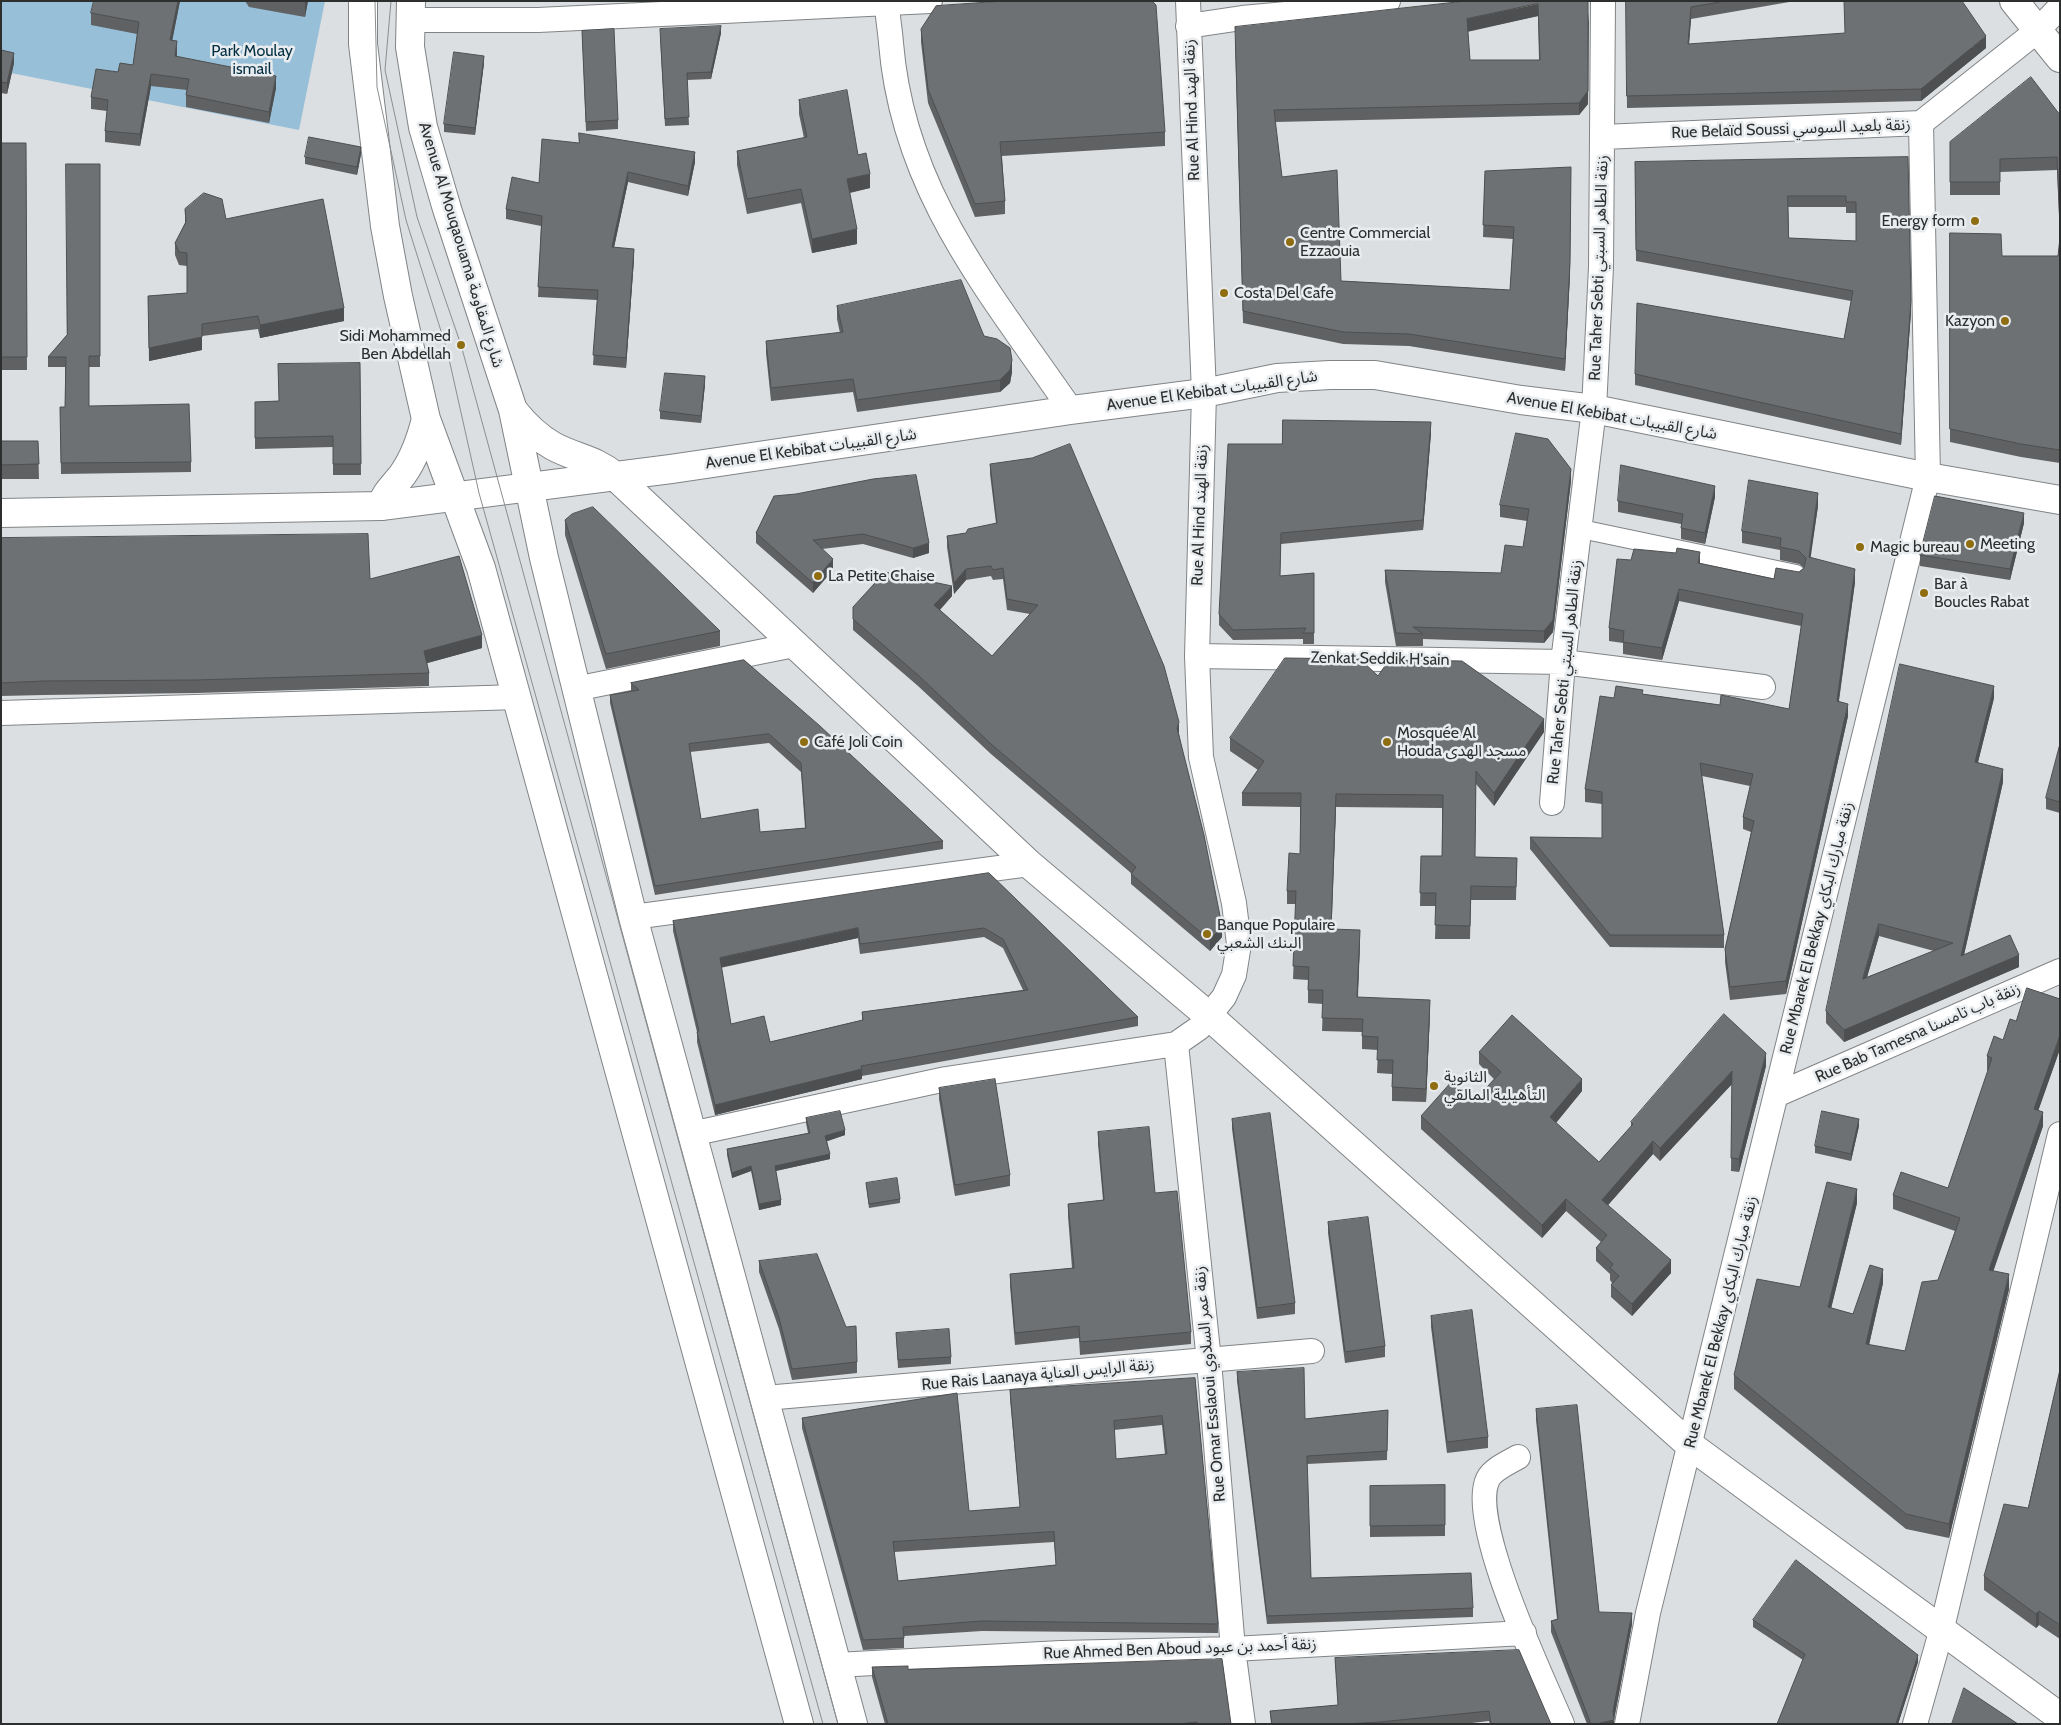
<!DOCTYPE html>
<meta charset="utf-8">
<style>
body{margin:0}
#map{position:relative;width:2061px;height:1725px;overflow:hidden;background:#dcdfe1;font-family:Cabin,sans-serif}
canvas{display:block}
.frame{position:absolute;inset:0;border:2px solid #2d2f2f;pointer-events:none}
</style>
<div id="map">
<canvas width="2061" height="1725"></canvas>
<div class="frame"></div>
</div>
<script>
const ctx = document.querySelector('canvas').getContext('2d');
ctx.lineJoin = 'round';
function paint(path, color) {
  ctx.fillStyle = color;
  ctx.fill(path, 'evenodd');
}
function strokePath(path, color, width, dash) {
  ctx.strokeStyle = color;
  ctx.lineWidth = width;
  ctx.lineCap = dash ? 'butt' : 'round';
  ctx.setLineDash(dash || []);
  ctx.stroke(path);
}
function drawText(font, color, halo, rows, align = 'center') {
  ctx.font = font + ' Cabin,"Noto Sans Arabic",sans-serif';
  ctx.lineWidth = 5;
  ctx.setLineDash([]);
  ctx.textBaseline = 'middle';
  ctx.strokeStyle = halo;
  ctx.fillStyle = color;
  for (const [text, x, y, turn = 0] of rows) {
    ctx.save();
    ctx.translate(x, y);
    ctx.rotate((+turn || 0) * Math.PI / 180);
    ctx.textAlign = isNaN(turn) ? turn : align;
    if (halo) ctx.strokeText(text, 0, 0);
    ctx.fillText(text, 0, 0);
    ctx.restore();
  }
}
paint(new Path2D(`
 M1,1H325L299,130L1,71Z`), '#98bfd8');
const pedestrian = new Path2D(`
 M1581,529L1796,574`);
const minor = new Path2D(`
 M887,1C887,15 890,29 891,43C903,192 990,292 1071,410
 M409,20H538L930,1
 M1188,26L1242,18L1373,6L1388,1
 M1603,137L1921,123L2037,31L2060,7
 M1197,656L1563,662L1763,687
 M575,689L794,645
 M1,713L518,697
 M1552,803L1563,662L1594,409L1601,267L1603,1
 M633,917L1029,864
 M1176,1044L1209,1361L1233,1649L1243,1724
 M1776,1095L2060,971
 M691,1134L946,1079L1176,1044L1199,1028L1224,997L1234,975L1239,944L1234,903L1201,757L1197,656L1204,393L1188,1
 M765,1398L1312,1351
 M1518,1457C1508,1463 1493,1469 1488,1479C1467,1521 1543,1679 1562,1724
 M836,1665L1061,1653L1233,1649L1524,1633
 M1627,1724L1648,1613L1928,477L1921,123
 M1915,1724L1941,1632L2060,1134`);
const tertiary = new Path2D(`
 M2014,1L2060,58
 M615,476L1029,864L1210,1017L1691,1446L2060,1717
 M1,513L381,506L671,469L1071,410L1204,393L1277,378L1330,375H1375L1521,400L1594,409L1928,477L2060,500`);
const secondary = new Path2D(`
 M363,1V44L385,226L398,296L426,419L481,568L799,1724
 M411,1L410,47L423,127L447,209L513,410L544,558L633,917L853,1724
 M513,410C524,424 537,437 553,446C575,458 595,459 615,476
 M381,506C385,493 395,485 403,474C415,457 421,439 426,419`);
strokePath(pedestrian, '#818486', 20);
strokePath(minor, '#818486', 26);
strokePath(tertiary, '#818486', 30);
strokePath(secondary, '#818486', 30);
strokePath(pedestrian, '#fff', 18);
strokePath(minor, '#fff', 24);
strokePath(tertiary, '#fff', 28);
strokePath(secondary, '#fff', 28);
strokePath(new Path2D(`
 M375,1L377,87L406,220L447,350L479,493L823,1724
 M391,1L385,70L417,217L461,345L838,1724`), '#8b8e8f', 1);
paint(new Path2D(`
 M180,1L172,40L177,53V57L276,88L269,123L186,107V95L187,90L151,86L140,146L105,142V131L107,111L91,109V97L118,72L133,65L137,34L91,25V13Z
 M245,1H308L305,17L249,7Z
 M1588,1V104L1579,115L1275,122L1282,177L1341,281L1510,290L1513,239L1483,237L1485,171L1570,274L1565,371L1409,346L1343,344L1243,323L1235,39ZM1538,16L1539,60H1470L1468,31Z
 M1626,1H1795L1691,19L1689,44L1986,48L1921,101L1627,108Z
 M921,29L1165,132V146L1002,156L1005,201V214L975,217L928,103L921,42Z
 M582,31L618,120V129L586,131Z
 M721,33L711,79L687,80L689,125L665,126L660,36Z
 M1,50L14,63L7,94L1,93Z
 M484,63L475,135L444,132V124Z
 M799,100L858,155L870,188L850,193L857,244L812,253L801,203L747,214L737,165V151L804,138L799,114Z
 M2060,115V463L2021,457L1950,442V233L2002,256H2058L2060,238L2057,170L2000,172V195H1950V142Z
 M1,143H26L27,370H1Z
 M361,154L357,175L305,164V157Z
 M1908,157L1911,312L1901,445L1635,385V374L1844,339L1851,301L1636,261L1635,162ZM1788,207H1846V213H1856V241L1789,238Z
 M695,162L688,196L628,182L614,247L634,259L626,368L593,365L597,300L538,297L541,226L506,219V209L539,183Z
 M100,164V367H89V406L191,462V472L61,474L60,407H65V367H48V357L67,335Z
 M185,209L226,219L344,321L260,338L258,329L202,336V350L149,361L148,296L187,293V266L179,265L175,255V243L185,223Z
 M837,306L984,336L1012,372L1010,383L1000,392L857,412L853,392L771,401L766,353V341L840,333L837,319Z
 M360,363L361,475H333V447L255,449V402L278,401Z
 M705,384L701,423L660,419V411Z
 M1431,433L1423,530L1281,544L1280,576L1314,573V644H1303V639L1233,640L1219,625V614L1282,444Z
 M1,441H38L39,479H1Z
 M990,464L1179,733V734L1222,937L1210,951L1131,884V873L991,754L918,686L853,630V607L952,596L940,610L992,656L1030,614L1007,610L1003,579L993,580L991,576L966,580L954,594L947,547V536L966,533L996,523L990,474Z
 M1571,481L1553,632L1544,643L1423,639V646H1396L1385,582V570L1501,573L1523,547L1527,521L1500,517V505Z
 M774,496L929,553L913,558L863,544L822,549L833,570L813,593L756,543V533Z
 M1715,497L1705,544L1681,539V524L1618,512V501Z
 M1818,506L1810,557L1855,582L1839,701L1848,716L1786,994L1730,1000L1725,962V949L1751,832L1743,829V817L1750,786L1702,776L1724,935V948L1610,947L1530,849V837L1602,838V804L1585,802V789L1614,698L1643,694L1720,705L1789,709L1801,626L1679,601L1662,660L1623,654V643L1609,641V628L1700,564L1774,579L1799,572L1804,568L1799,564L1780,560V550L1742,543V531Z
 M565,520L720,631V646L606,669L565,535Z
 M2024,523L2010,580L1920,566V555Z
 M1,538L370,579L482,648L427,663L429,673V686L196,693L44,695L1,696Z
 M744,660L943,841V849L655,895L610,703V695L631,691V683ZM769,743L801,772L805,828L760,832L701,819L690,752Z
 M1378,676L1544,732L1494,806L1476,784L1475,857L1517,858L1516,900H1471L1470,939H1435L1436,906H1420L1421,856H1442V808L1336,807L1331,929L1360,943L1358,997L1430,1013L1426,1102L1392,1101V1074L1377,1073L1378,1050L1362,1049V1032L1322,1031L1323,1004L1308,1003V980L1293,979L1296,904H1287V891L1300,854V807L1242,806V793L1258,770L1230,751V738Z
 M1994,698L1978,762L2003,782L1964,955L2019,967L1844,1042L1826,1023V1011ZM1879,936L1934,951L1867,977Z
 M2060,744V813L2046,809V798Z
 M989,873L1138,1017V1026L862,1076V1079L715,1115L697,1042V1032L673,931V921ZM984,937L1003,948L1023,990L862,1012V1020L770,1042L731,1024L721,967L858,938L860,954Z
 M2060,1049L2038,1110L2043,1126L1993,1271L2009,1289L1949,1538L1906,1529L1734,1389V1375L1800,1287L1857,1203L1831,1308L1853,1314L1883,1283L1869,1345L1905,1351L1938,1280L1955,1231L1893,1209V1195L1948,1188L1988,1071L1987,1070V1056Z
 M1479,1052L1582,1091L1556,1123L1599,1162L1631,1127V1122L1766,1066L1739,1172L1731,1171L1732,1084L1660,1161L1653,1154L1608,1205L1671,1273L1632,1316L1611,1297V1285L1612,1283L1610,1280V1274L1596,1261V1248L1601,1242L1566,1211L1542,1238L1421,1129V1116L1475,1100L1494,1079L1479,1064Z
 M939,1088L1010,1175V1186L955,1196L939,1099Z
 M806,1118L845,1135L827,1141L830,1159L776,1171L781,1205L759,1210L751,1171L732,1178L727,1155V1149L808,1133L806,1123Z
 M1232,1119L1295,1303V1314L1257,1319L1232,1129Z
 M1859,1126L1851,1161L1815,1153V1146Z
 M1098,1132L1155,1193L1191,1332V1344L1080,1355L1079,1338L1015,1345L1010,1286V1274L1072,1268L1068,1216V1204L1103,1200L1098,1144Z
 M866,1183L900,1199V1203L869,1208Z
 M1328,1222L1385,1346V1357L1345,1363L1328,1233Z
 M759,1261L857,1362V1373L792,1380L779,1329L759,1272Z
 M1431,1316L1488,1437V1448L1447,1453L1431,1327Z
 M896,1333L951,1357V1364L898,1368Z
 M2060,1370V1639L2039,1625L2036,1628L1984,1590V1576L2028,1508Z
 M1237,1372L1305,1419L1388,1410L1387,1460L1307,1464L1311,1578L1473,1608V1617L1267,1624L1237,1381Z
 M1195,1378L1218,1624V1633L982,1631L904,1636V1648L863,1650L802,1428V1418L969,1511L1020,1507L1010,1399V1390ZM1162,1425L1165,1455L1116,1459L1114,1430ZM1054,1542L1056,1565L898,1581L894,1552Z
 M1536,1409L1599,1612L1632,1624L1614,1719V1724H1587L1551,1632V1621L1557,1619L1536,1420Z
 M1445,1485V1536L1370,1537V1486Z
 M1753,1620L1918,1662L1898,1724H1777L1803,1660L1753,1627Z
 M1335,1658L1551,1724H1490L1489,1721L1463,1724H1271L1270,1711L1338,1705Z
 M872,1667L908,1669L1231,1724H885L872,1677Z`), '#5f6163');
paint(new Path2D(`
 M178,1H180L170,52V40Z
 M305,1H308L305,17Z
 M1538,4V16L1467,32V19Z
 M1691,7V19L1688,56V44Z
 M1589,13L1588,104L1579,115V103Z
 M721,26V33L711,79V72Z
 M1986,36V48L1921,101V89Z
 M177,41V53L175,68V56Z
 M14,53V63L7,94V83Z
 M484,56V63L475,135V128Z
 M151,74V86L140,146V134Z
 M276,76V88L269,123V112Z
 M361,147V154L357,175V167Z
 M695,152V162L688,196V186Z
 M1571,167L1570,274L1565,371V359Z
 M628,172V182L612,257V247Z
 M870,174V188L847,193V179Z
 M857,229V244L812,253V239Z
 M634,249V259L626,368V358Z
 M1911,301V312L1901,445V434Z
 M344,308V321L260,338V325Z
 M202,337V350L149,361V348Z
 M1012,360V372L1010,383L1000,392V380Z
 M705,376V384L701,423V416Z
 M1431,422V433L1423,530V520Z
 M1571,469V481L1553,632L1544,643V631Z
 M1715,486V497L1705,544V533Z
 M1818,493V506L1809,569V557Z
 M2024,513V523L2010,580V569Z
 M929,543V553L913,558V548Z
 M1700,552V565L1698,563Z
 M833,559V570L813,593V583Z
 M966,569V580L954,594V583Z
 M1855,569V582L1837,713V701Z
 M952,586V596L934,616V605Z
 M1679,589V601L1662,660V648Z
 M482,635V648L424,664V651Z
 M1994,686V698L1975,774V762Z
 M1848,704V716L1786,994V981Z
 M1544,719V732L1494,806V793Z
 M1179,722V733L1177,739V728Z
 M2003,769V782L1961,968V956Z
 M1336,794V807L1331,942V929Z
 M1879,924V936L1863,991V979Z
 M1222,926V937L1210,951V940Z
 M858,928V938L720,968V958Z
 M1360,930V943L1357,1010V997Z
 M2019,955V967L1844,1042V1030Z
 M1430,1000V1013L1426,1102V1089Z
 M2060,1035V1049L2034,1123V1109Z
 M1766,1053V1066L1739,1172V1159Z
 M862,1069V1079L715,1115V1105Z
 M1732,1071V1084L1660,1161V1148Z
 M1582,1079V1091L1550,1130V1117Z
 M2043,1112V1126L1989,1284V1270Z
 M1859,1119V1126L1851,1161V1154Z
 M845,1130V1135L825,1142V1136Z
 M1653,1141V1154L1602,1212V1200Z
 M830,1154V1159L775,1171V1166Z
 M751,1166V1171L732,1178V1173Z
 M1857,1189V1203L1828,1321V1307Z
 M1566,1199V1211L1542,1238V1225Z
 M781,1200V1205L759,1210V1204Z
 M1671,1260V1273L1632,1316V1304Z
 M1883,1269V1283L1866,1358V1344Z
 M2009,1274V1289L1949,1538V1524Z
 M2039,1611V1625L2036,1628V1614Z
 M1632,1613V1624L1614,1720V1724H1596L1613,1711Z
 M1918,1655V1662L1898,1724H1896Z`), '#4d4f50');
const building = new Path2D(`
 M94,1H178L170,40L177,41L175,56L276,76L269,112L186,95L189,79L151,74L140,134L105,131L108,100L91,97L96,69L118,72L120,63L133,65L139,22L91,13Z
 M1004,1H1152L1156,5L1165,132L1000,142L1005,201L975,204L928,89L921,29L936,6Z
 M1466,1H1588V91L1579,103L1274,110L1282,177L1337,170L1341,281L1510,290L1514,227L1483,225L1485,171L1571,167L1570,262L1565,359L1409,334L1343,332L1243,311L1235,27ZM1538,4L1540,60H1470L1467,19Z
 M1626,1H1726L1691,7L1688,44L1845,33L1844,1H1962L1986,36L1921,89L1627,96Z
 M721,26L711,72L687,73L689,117L665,119L660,29Z
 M614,29L618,120L586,122L582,31Z
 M1,50L14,53L7,83L1,82Z
 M454,52L484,56L475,128L444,124Z
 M2031,77L2060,115V226L2057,157L2000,159V182H1950V142Z
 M847,90L858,155L866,153L870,174L847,179L857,229L812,239L801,189L747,199L737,151L807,137L799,100Z
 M579,133L695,152L688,186L628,172L612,247L634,249L626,358L593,355L598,290L538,287L542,216L506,209L512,177L539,183L542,139L579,143Z
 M309,137L361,147L357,167L305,157Z
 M1,143H26L27,357H1Z
 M1908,157L1911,301L1901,434L1635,374L1637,303L1844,339L1853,291L1636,250L1635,162ZM1788,196H1846V202H1856V241L1789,238Z
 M66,164H100V356H89V406L189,404L191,462L61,463L60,407H65L66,357H48L67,335Z
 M204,193L222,199L226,219L323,199L344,308L260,325L258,316L202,324V337L149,348L148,296L187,293V253L179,252L175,243L186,222L185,209Z
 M1950,233L2001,234L2002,256H2058L2060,238V450L2021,444L1950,429Z
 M961,280L984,336L997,339L1010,348L1012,360L1010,370L1000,380L857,400L853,379L771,388L766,341L843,332L837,306Z
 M360,363L361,464H333V436L255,438V402L279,401L278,364Z
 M665,373L705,376L701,416L660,411Z
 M1283,420L1431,422L1423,520L1281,533L1280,576L1314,573V633H1303L1306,628L1233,630L1219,614L1228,444H1282Z
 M1516,433L1548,439L1571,469L1553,620L1544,631L1413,627L1423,634L1396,633L1385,570L1501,573L1505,545L1523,547L1529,509L1500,505Z
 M1,441H38L39,464L1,465Z
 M1070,444L1164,666L1179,722L1177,728L1204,835L1222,926L1210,940L1131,874L1136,867L991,744L918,675L853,619V607L885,572L952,586L934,605L992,656L1038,605L1007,599L1003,568L993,570L991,566L966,569L954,583L947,536L966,533L968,529L997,523L990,464L1032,458Z
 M1621,465L1715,486L1705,533L1681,528L1683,514L1618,501Z
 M916,475L929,543L913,548L863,534L813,540L833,559L813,583L756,533L774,496L796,494L873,479Z
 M1749,480L1818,493L1809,557L1855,569L1837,701L1848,704L1786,981L1730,987L1725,949L1754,821L1743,817L1753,774L1700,763L1724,935H1610L1530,837L1602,838V792L1585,789L1600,696L1614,698L1616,686L1643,690L1642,694L1720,705L1721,695L1789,709L1803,614L1679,589L1662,648L1623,642L1624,631L1609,628L1617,559L1631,560L1634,549L1676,553L1677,548L1700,552L1698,563L1774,579L1776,568L1799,572L1804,568L1806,558L1799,551L1780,547L1781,538L1742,531Z
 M1935,496L2024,513L2010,569L1920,555Z
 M593,507L720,631L606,654L565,520L572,514Z
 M368,534L370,579L459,556L482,635L424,651L429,673L196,680L44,681L1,683V538Z
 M1285,658L1360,659L1378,676L1389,660L1462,661L1544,719L1494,793L1476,771L1475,857L1517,858L1516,887L1471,886L1470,926L1435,925L1436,893H1420L1421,856H1442L1443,795L1336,794L1331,929L1360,930L1357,997L1430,1000L1426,1089L1392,1087L1393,1060H1377L1378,1037L1362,1036L1363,1019L1322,1018L1323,990H1308L1309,967L1293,966L1296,891H1287L1289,853L1300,854L1301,793H1242L1264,761L1230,738Z
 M744,660L820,726L943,841L655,886L610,695L639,690L631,683ZM769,734L801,763L806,828L760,832L758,809L701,819L689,744Z
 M1900,664L1994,686L1975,762L2003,769L1961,956L2010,935L2019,955L1844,1030L1826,1011ZM1879,924L1953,943L1863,979Z
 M2060,744V802L2046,798Z
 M989,873L1138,1017L861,1066L862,1069L715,1105L697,1032L699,1031L673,921ZM858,928L860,944L984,928L1003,939L1028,990L862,1012L863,1020L770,1042L764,1016L731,1024L720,958Z
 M2027,988L2060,999V1035L2034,1109L2043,1112L1989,1270L2009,1274L1949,1524L1906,1514L1734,1375L1757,1279L1800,1287L1827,1182L1857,1189L1828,1307L1853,1314L1870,1265L1883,1269L1866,1344L1905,1351L1922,1282L1938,1280L1960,1218L1893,1195L1901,1172L1948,1188L1992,1058L1987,1056L1994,1036L2003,1040L2010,1019L2016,1021Z
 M1724,1014L1766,1053L1739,1159L1731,1158L1732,1071L1660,1148L1653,1141L1602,1200L1671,1260L1632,1304L1611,1285L1619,1276L1610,1268L1613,1264L1596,1248L1607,1235L1566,1199L1542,1225L1421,1116L1453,1080L1475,1100L1501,1072L1479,1052L1512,1015L1582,1079L1550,1117L1599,1162L1633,1124L1631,1122Z
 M995,1079L1010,1175L955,1185L939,1088Z
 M840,1111L845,1130L825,1136L830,1154L775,1166L781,1200L759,1204L751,1166L732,1173L727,1149L810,1133L806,1118Z
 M1822,1111L1859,1119L1851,1154L1815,1146Z
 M1270,1113L1295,1303L1257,1308L1232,1119Z
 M1149,1127L1155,1193L1177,1191L1191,1332L1080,1342L1079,1326L1015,1333L1010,1274L1074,1268L1068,1204L1104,1200L1098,1132Z
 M897,1178L900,1199L869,1204L866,1183Z
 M1368,1217L1385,1346L1345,1352L1328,1222Z
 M817,1254L846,1327L856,1326L857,1362L792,1369L779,1318L759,1261Z
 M1472,1310L1488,1437L1447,1442L1431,1316Z
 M949,1329L951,1357L898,1360L896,1333Z
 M1304,1368L1305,1419L1388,1410L1387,1451L1307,1456L1311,1578L1471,1573L1473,1608L1267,1616L1237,1372Z
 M2060,1370V1625L2039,1611L2036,1614L1984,1576L2004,1504L2028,1508Z
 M1195,1378L1218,1624L982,1621L903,1627L904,1638L863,1640L802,1418L957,1393L969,1511L1020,1507L1010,1390ZM1162,1416L1167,1454L1116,1459L1114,1421ZM1054,1532L1056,1565L898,1581L893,1542Z
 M1577,1405L1599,1612L1632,1613L1613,1711L1614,1720L1596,1724H1591L1551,1621L1558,1619L1536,1409Z
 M1445,1485V1525L1370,1526V1486Z
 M1796,1560L1918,1655L1896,1724H1777L1805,1654L1753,1620Z
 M1519,1650L1551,1724H1491L1489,1711L1380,1722L1344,1724H1272L1270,1711L1338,1705L1335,1658Z
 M1222,1659L1231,1724H1197V1722L1179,1724H888L872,1667L908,1666V1669Z
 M1964,1688L2018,1724H1952Z`);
paint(building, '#6e7173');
strokePath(building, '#4d4f50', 1);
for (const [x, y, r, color] of [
 [1975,221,5,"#8f6d11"],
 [1290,242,5,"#8f6d11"],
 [1224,293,5,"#8f6d11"],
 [2005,321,5,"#8f6d11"],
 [461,345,5,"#8f6d11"],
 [1970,544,5,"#8f6d11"],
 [1860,547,5,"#8f6d11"],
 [818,576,5,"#8f6d11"],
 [1924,593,5,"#8f6d11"],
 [804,742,5,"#8f6d11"],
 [1387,742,5,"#8f6d11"],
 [1207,934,5,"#8f6d11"],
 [1434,1086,5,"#8f6d11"]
]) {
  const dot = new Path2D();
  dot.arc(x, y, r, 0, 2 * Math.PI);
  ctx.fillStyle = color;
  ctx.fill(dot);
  strokePath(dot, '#e9ecef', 2);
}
drawText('16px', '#042f43', '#e9ecef', [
 ["Park Moulay",252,51],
 ["ismail",252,69]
]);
drawText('16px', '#2d2f2f', '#e9ecef', [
 ["Rue Al Hind زنقة الهند",1192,110,-92],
 ["Rue Belaïd Soussi زنقة بلعيد السوسي",1791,129,-2],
 ["Avenue Al Mouqaouama شارع المقاومة",461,245,73],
 ["Rue Taher Sebti زنقة الطاهر السبتي",1599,268,-88],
 ["Avenue El Kebibat شارع القبيبات",1212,391,-8],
 ["Avenue El Kebibat شارع القبيبات",1612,416,10],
 ["Avenue El Kebibat شارع القبيبات",811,449,-8],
 ["Rue Al Hind زنقة الهند",1200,515,-88],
 ["Zenkat Seddik H'sain",1380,659,1],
 ["Rue Taher Sebti زنقة الطاهر السبتي",1565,672,-84],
 ["Rue Mbarek El Bekkay زنقة مبارك البكاي",1817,928,-76],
 ["Rue Bab Tamesna زنقة باب تامسنا",1918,1033,-24],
 ["Rue Mbarek El Bekkay زنقة مبارك البكاي",1721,1322,-76],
 ["Rue Rais Laanaya زنقة الرايس العناية",1038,1375,-5],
 ["Rue Omar Esslaoui زنقة عمر السلاوي",1210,1384,-95],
 ["Rue Ahmed Ben Aboud زنقة أحمد بن عبود",1180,1649,-2]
]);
drawText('16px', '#2d2f2f', '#e9ecef', [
 ["Energy form",1965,221,"right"],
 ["Centre Commercial",1300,233],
 ["Ezzaouia",1300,251],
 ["Costa Del Cafe",1234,293],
 ["Kazyon",1995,321,"right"],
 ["Sidi Mohammed",451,336,"right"],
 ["Ben Abdellah",451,354,"right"],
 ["Meeting",1980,544],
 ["Magic bureau",1870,547],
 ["La Petite Chaise",828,576],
 ["Bar à",1934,584],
 ["Boucles Rabat",1934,602],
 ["Mosquée Al",1397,733],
 ["Houda مسجد الهدى",1397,751],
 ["Café Joli Coin",814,742],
 ["Banque Populaire",1217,925],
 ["البنك الشعبي",1217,943],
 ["الثانوية",1444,1077],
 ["التأهيلية المالقي",1444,1095]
], 'left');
</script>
